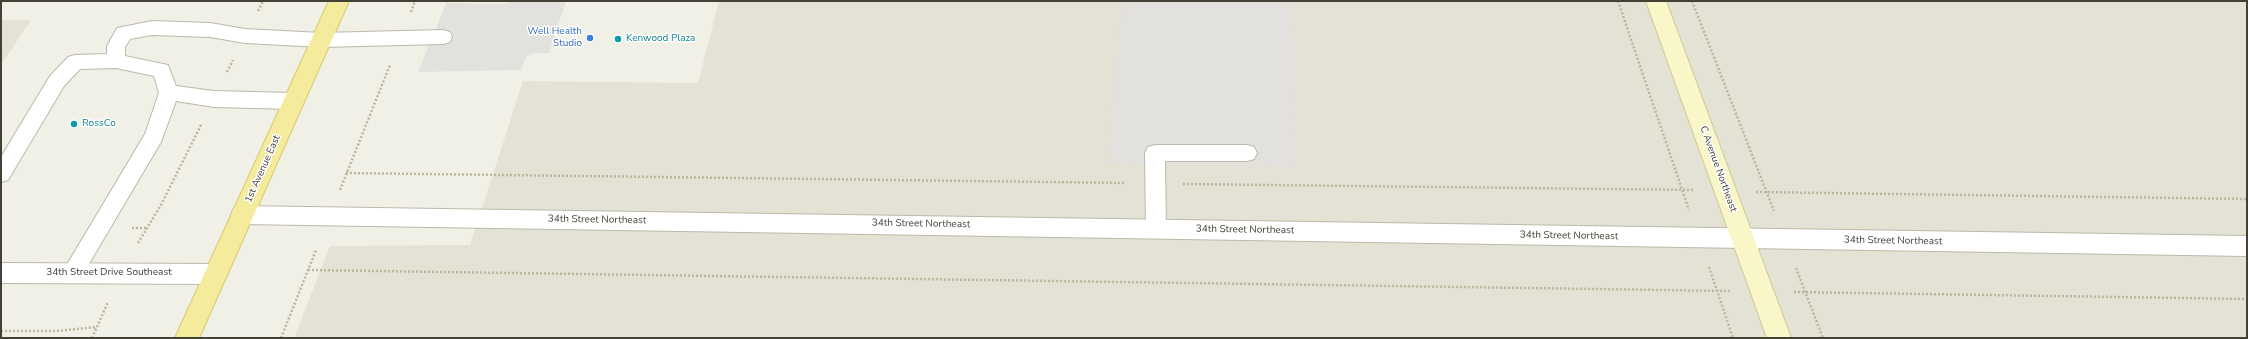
<!DOCTYPE html>
<style>
body{margin:0}
#map{position:relative;width:2248px;height:339px;overflow:hidden;background:#f1f0e6;font-family:"Nunito Sans",sans-serif}
canvas{display:block}
.frame{position:absolute;inset:0;border:2px solid #434036;pointer-events:none}
</style>
<div id="map">
<canvas width="2248" height="339"></canvas>
<div class="frame"></div>
</div>
<script>
const ctx = document.querySelector('canvas').getContext('2d');
ctx.lineJoin = 'round';
function paint(path, color) {
  ctx.fillStyle = color;
  ctx.fill(path, 'evenodd');
}
function strokePath(path, color, width, dash) {
  ctx.strokeStyle = color;
  ctx.lineWidth = width;
  ctx.lineCap = dash ? 'butt' : 'round';
  ctx.setLineDash(dash || []);
  ctx.stroke(path);
}
function drawText(font, color, halo, rows, align = 'center') {
  ctx.font = font + ' "Nunito Sans",sans-serif';
  ctx.lineWidth = 3;
  ctx.setLineDash([]);
  ctx.textBaseline = 'middle';
  ctx.strokeStyle = halo;
  ctx.fillStyle = color;
  for (const [text, x, y, turn = 0] of rows) {
    ctx.save();
    ctx.translate(x, y);
    ctx.rotate((+turn || 0) * Math.PI / 180);
    ctx.textAlign = isNaN(turn) ? turn : align;
    if (halo) ctx.strokeText(text, 0, 0);
    ctx.fillText(text, 0, 0);
    ctx.restore();
  }
}
paint(new Path2D(`
 M719,1H2247V338H294L330,246L470,245L523,81L698,83Z
 M1,20H31L1,65Z`), '#e4e2d4');
paint(new Path2D(`
 M447,1H449L448,3L504,4L510,1H566L549,53H533L526,57L521,70L418,72Z
 M1123,1H1293L1295,167L1113,164L1107,154Z`), '#e2e1de');
const lane = new Path2D(`
 M152,21L210,23L245,29L321,33L443,30L450,32L452,37L450,42L443,44L321,47L245,43L210,37L152,35L130,39L125,47V56L168,65L176,86L214,91L293,93L300,96L303,101L300,106L293,109L214,107L176,101L161,142L80,279L73,282L66,279L62,273L145,134L159,93L154,76L116,68L80,69L64,86L8,180L1,182V157L50,76L68,57L75,55L107,54V46L117,28Z
 M1155,145H1247L1254,147L1257,153L1254,159L1247,161H1165L1166,228L1163,234L1156,237L1149,234L1146,228L1145,153L1148,147Z`);
const street = new Path2D(`
 M242,206L2247,236V256L242,224L234,222L231,215L234,208Z
 M1,263L216,264L224,267L228,274L224,281L216,284L1,283Z`);
const secondary = new Path2D(`
 M1646,1H1666L1791,338H1767Z`);
const primary = new Path2D(`
 M329,1H349L199,338H175Z`);
strokePath(lane, '#bbb9a9', 2);
strokePath(street, '#bbb9a9', 2);
strokePath(secondary, '#cdc899', 2);
strokePath(primary, '#d7cb6e', 2);
strokePath(new Path2D(`
 M1618,1L1689,210
 M1692,1L1774,211
 M258,11L263,1
 M411,12L415,1
 M227,72L233,60
 M346,173L1126,183
 M1183,184L1694,190
 M340,190L390,65
 M1756,192L2247,199
 M132,228H146
 M138,243L161,205L202,123
 M1709,267L1733,338
 M1796,268L1823,338
 M308,270L1730,291
 M1794,292L2247,299
 M1,331H57L97,327
 M92,338L108,302
 M281,338L316,250`), '#bcb69c', 2.5, [2, 2]);
paint(lane, '#fff');
paint(street, '#fff');
paint(secondary, '#f9f6c8');
paint(primary, '#f4eb9c');
for (const [x, y, r, color] of [
 [590,38,4,"#3f7fe0"],
 [618,39,4,"#0f9aa8"],
 [74,124,4,"#0f9aa8"]
]) {
  const dot = new Path2D();
  dot.arc(x, y, r, 0, 2 * Math.PI);
  ctx.fillStyle = color;
  ctx.fill(dot);
  strokePath(dot, '#fff', 1.5);
}
drawText('10px', '#366cbe', '#fff', [
 ["Well Health",582,32],
 ["Studio",582,44]
], 'right');
drawText('10px', '#0d838f', '#fff', [
 ["Kenwood Plaza",626,39],
 ["RossCo",82,124]
], 'left');
drawText('10px', '#434036', '#fff', [
 ["1st Avenue East",263,169,-66],
 ["C Avenue Northeast",1718,169,70],
 ["34th Street Northeast",597,220,1],
 ["34th Street Northeast",921,224,1],
 ["34th Street Northeast",1245,230,1],
 ["34th Street Northeast",1569,236,1],
 ["34th Street Northeast",1893,241,1],
 ["34th Street Drive Southeast",109,273]
]);
</script>
